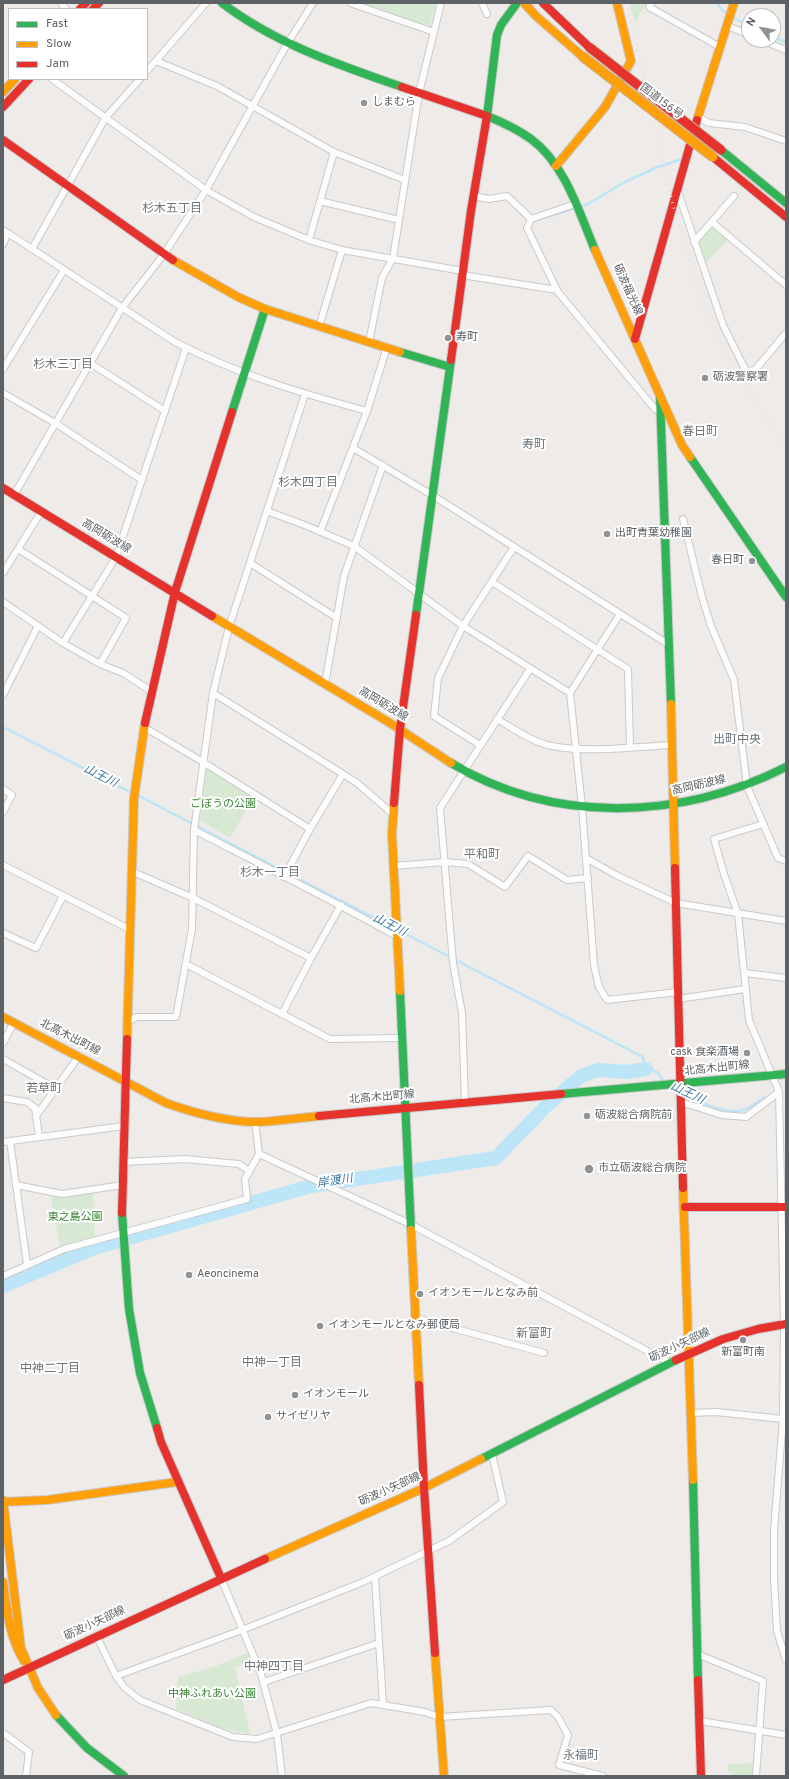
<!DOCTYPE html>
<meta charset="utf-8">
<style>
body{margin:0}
#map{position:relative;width:789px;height:1779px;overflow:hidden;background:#eeebe8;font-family:Overpass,sans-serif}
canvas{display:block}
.frame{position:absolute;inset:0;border:4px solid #5d6266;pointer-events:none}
.legend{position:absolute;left:8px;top:8px;width:140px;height:72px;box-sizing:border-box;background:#fff;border:1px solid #bec0c2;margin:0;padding:5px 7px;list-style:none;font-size:12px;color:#5d6266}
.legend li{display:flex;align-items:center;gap:8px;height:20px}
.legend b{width:20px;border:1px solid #bec0c2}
.north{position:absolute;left:741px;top:8px;width:40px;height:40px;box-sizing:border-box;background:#fff;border:1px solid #bec0c2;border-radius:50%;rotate:302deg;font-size:11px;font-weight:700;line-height:16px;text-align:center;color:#5d6266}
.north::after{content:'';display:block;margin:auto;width:14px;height:18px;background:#909294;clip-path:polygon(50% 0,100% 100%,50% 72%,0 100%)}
</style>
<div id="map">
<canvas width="789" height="1779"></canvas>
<div class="frame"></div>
<ul class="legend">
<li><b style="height:5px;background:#30b455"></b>Fast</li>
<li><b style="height:5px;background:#ff9f0a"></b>Slow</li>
<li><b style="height:5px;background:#e5322d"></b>Jam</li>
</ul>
<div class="north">N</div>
</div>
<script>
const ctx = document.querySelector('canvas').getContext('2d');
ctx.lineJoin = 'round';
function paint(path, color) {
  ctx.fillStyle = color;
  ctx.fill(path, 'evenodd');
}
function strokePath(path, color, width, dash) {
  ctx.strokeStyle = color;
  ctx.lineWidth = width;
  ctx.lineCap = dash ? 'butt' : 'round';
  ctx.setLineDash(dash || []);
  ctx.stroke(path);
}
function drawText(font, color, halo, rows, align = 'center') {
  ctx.font = font + ' Overpass,"Noto Sans JP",sans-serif';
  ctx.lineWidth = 4;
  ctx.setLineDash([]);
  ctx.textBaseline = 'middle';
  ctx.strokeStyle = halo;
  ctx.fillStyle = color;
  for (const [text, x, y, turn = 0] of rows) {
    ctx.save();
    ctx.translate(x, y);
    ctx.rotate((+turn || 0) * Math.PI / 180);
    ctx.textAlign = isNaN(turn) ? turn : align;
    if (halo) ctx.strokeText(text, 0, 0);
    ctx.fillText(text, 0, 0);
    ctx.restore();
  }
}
paint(new Path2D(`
 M359,3H436L430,26Z
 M630,3H646L635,23Z
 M711,227L715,228L728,239L705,264L697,245Z
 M205,766L254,796L230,838L199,820Z
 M93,1192L95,1237L60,1247L51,1196L75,1195Z
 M249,1652L252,1661L235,1668L250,1734L217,1727L176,1709L178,1677L216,1666Z
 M754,1763L753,1776H734L728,1771V1764Z`), '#d8e9d3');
strokePath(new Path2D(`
 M717,3L723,11L728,14
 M732,17L749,26
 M773,37L786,42
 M540,219L588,204L623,183L655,168L682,159
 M3,727L132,793
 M137,795L643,1057L646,1069L657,1072L665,1083
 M683,1093C699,1102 721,1113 740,1111C749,1110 758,1102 765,1097`), '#bce5f8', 2.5);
strokePath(new Path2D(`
 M3,1286L94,1248L311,1186L496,1158L548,1104L581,1076L598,1070L626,1072L646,1069`), '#bce5f8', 14);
const street = new Path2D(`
 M61,3L66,9
 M350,3L434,32
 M482,3L487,14
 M651,3L649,7L720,47
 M728,26L749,35
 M761,40L786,50
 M156,61L217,86L334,152L405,180
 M147,71L206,3
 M52,79L206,190L254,217L309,240L342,250L463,271
 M698,117L709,123L745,127L786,141
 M677,189L723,325L746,371L755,370L786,333
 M473,196L489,199L507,196L531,219
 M320,201L399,220
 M575,204L531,219L527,228L558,292L655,409L660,410
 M712,222L786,285
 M3,230L175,342C237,374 300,393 367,411
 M309,240L334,152
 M694,242L734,196
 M3,244L8,233
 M32,249L106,117L140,79
 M462,275L557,290
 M319,327L342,250
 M369,342L382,278L393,258L419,93L441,3
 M90,363L165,411
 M3,369L64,270
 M3,393L55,423L142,480
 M353,448L432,495L668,644
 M14,495L122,308L164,254L206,190L287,44L313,3
 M267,511L307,526L354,546L463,626L570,693L582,807L594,965L599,987L607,1000L678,992
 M683,519L702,597L711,626L734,680L747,786L778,858L786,861
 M320,532L367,411L387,347
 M18,549L92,596L126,618L100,664
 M250,563L337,618
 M3,573L41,512
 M492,582L628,669L630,747
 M3,602L63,643L100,664L123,673L151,691
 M63,643L116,557L186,348
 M325,684L344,576L383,465
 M213,693L343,774L357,783L393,814
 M570,693L620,614
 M3,695L38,626
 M497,719C514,729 532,742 552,746C587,753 636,747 672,745
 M144,727L203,762L310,829
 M480,745L434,716L438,678L463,626L514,547
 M3,789L12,795L3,812
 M763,824L714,839L724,874L738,914L749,1020L779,1092L784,1325L783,1419L774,1530V1579L777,1631L786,1660
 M194,830C262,865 330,899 396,936
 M586,858L616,875L676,903L786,921
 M3,865L129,929
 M393,866L445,862L468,864L505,887L528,856L567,880L588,878
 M131,871L193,898L311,958
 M284,877L310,829L343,774
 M3,933L36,948L63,896
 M186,964L330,1039L401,1038
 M745,973L786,978
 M678,999L745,989
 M282,1014L311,958L341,905
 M127,1022L137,1017H176L192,929L194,830L213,693L229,627L305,394
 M3,1043L14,1022
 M3,1059L56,1089
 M3,1098L27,1102L35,1108L39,1137
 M465,1102L462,1013L453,963L440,808L530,669
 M681,1102L722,1115L746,1117L779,1092
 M36,1116L79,1056
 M255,1122L259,1154L410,1224L670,1363
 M10,1141L27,1264
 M3,1142L124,1126
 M123,1162L185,1159L239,1164L249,1171
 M16,1185L62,1194L123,1185
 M3,1276L64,1249L247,1199L245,1179L259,1154
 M416,1318L544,1353
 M691,1413L716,1412L783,1419
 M375,1577L383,1705
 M221,1578L261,1674L277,1734L282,1776
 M97,1637L116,1676L124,1687L140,1700L233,1737L257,1739L371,1703L425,1712L440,1717L551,1710L558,1717L568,1735L559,1765L603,1776
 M697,1654L763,1681L756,1776
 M116,1676L242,1630L363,1582L449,1541L503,1502L492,1454
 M264,1682L379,1643
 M700,1721L786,1735
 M3,1733L29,1752L26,1776`);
const fast = new Path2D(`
 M222,3C276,44 339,65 402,87
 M517,3L501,25L497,35L487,116C502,122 517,129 531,139C565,164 579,212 595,250
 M721,150L786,203
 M400,352L450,367
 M660,396L671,704
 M232,412L265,309
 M690,457L786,597
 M416,615L451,360
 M451,763C554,825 681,820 786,767
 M400,991L411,1230
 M561,1094L786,1074
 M122,1213L129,1309L140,1373L157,1428
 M481,1459L676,1360
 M693,1480L698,1680
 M56,1715L87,1748L124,1776`);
const slow = new Path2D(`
 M524,3L536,16L582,56
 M3,92L15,79
 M697,120L734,3
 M556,166L605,107L631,61L617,3
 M595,250L682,445L690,457
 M173,260L238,297L265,309L400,352
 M212,616L390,723L451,763
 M671,704L675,868
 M394,803L392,834L400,991
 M3,1017L166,1103C194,1113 223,1121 254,1122C275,1122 298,1118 319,1116
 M127,1039L134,798L145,723
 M683,1188L693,1480
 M411,1230L419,1385
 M3,1500L21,1648L38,1688L56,1715
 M3,1502L47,1500L177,1482
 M265,1559L424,1488L481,1459
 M3,1582C7,1610 9,1637 24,1661
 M435,1653L444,1776`);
const jam = new Path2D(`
 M543,3L589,47
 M80,9L86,3
 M93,9L99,3
 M402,87L487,116L471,211L451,360
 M3,107L29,79
 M3,140L173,260
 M713,157L786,217
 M635,339L697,120
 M3,488L212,616
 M145,723L175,592L232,412
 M394,803L400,729L416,615
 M675,868L683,1188
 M319,1116L561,1094
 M685,1207H786
 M122,1213L127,1039
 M676,1360L723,1339L758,1329L786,1324
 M419,1385L424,1488L435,1653
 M157,1428L161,1442L221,1578
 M3,1680L265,1559
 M698,1680L701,1776`);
strokePath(street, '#cacaca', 8);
strokePath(fast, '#c9c9c9', 10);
strokePath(slow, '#c9c9c9', 10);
strokePath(jam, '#c9c9c9', 10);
strokePath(street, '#fcfcfc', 6);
strokePath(fast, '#30b455', 8);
strokePath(slow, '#ff9f0a', 8);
strokePath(jam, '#e5322d', 8);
strokePath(new Path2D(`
 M627,3L673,205L701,300L719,340L735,369L786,448`), '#e3e2e3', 2.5, [1, 5]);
const slowBridge = new Path2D(`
 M582,56L713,157`);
const jamBridge = new Path2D(`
 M589,47L721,150`);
strokePath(slowBridge, '#c6b194', 11, []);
strokePath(jamBridge, '#c6b194', 11, []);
strokePath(slowBridge, '#ff9f0a', 9);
strokePath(jamBridge, '#e5322d', 9);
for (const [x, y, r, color] of [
 [364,103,4,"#909294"],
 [448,338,4,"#909294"],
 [705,378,4,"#909294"],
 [607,534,4,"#909294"],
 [752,561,4,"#909294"],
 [747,1053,4,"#909294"],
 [587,1116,4,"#909294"],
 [589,1169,5,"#909294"],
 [189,1275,4,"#909294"],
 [420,1294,4,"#909294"],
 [320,1326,4,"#909294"],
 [743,1340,4,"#909294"],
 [295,1395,4,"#909294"],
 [268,1417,4,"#909294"]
]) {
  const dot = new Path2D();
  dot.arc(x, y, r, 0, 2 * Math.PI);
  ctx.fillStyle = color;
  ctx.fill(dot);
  strokePath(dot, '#fff', 1.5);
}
drawText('11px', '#5d6266', '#fff', [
 ["国道156号",661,102,37],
 ["砺波福光線",627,290,66],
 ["高岡砺波線",106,537,31],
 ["高岡砺波線",383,705,31],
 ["高岡砺波線",699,786,-13],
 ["北高木出町線",70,1038,27],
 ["北高木出町線",717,1069,-6],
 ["北高木出町線",382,1098,-5],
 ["砺波小矢部線",680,1346,-25],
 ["砺波小矢部線",390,1490,-24],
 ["砺波小矢部線",95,1624,-25]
]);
drawText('11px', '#5d6266', '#fff', [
 ["しまむら",372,103],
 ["寿町",456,338],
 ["砺波警察署",713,378],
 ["出町青葉幼稚園",615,534],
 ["春日町",744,561,"right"],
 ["cask 食楽酒場",739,1053,"right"],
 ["砺波総合病院前",595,1116],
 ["市立砺波総合病院",598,1169],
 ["Aeoncinema",197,1275],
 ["イオンモールとなみ前",428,1294],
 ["イオンモールとなみ郵便局",328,1326],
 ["新富町南",743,1353,"center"],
 ["イオンモール",303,1395],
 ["サイゼリヤ",276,1417]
], 'left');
drawText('11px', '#3a8535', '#fff', [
 ["ごぼうの公園",223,805],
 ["東之島公園",75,1218],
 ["中神ふれあい公園",212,1695]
]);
drawText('12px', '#6e7478', '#fff', [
 ["杉木五丁目",172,210],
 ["杉木三丁目",63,366],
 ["春日町",700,433],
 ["寿町",534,446],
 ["杉木四丁目",308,484],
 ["出町中央",737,741],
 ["平和町",482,856],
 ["杉木一丁目",270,874],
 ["若草町",44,1090],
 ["新富町",534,1335],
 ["中神一丁目",272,1364],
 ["中神二丁目",50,1370],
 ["中神四丁目",274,1668],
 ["永福町",581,1757]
]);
drawText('italic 12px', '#3c77a0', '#fff', [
 ["山王川",100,777,27],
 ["山王川",389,926,27],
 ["山王川",687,1094,25],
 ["岸渡川",335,1182,-9]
]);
</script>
